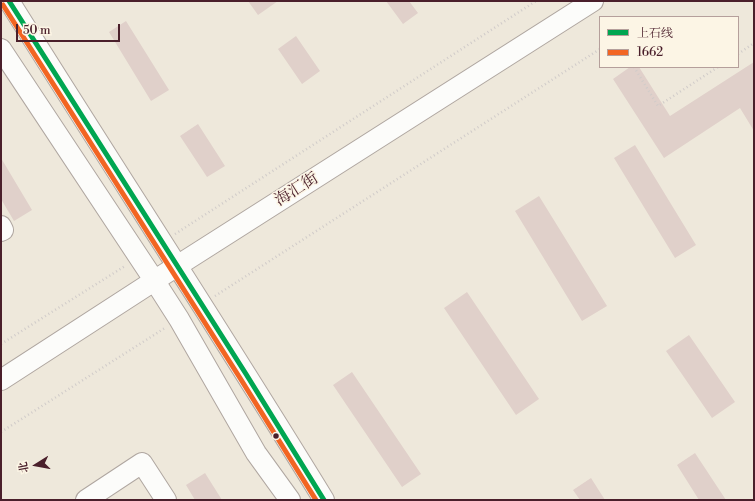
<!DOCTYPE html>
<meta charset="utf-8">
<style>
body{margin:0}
#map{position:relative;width:755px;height:501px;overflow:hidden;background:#eee8db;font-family:"Libre Bodoni","Noto Serif SC",serif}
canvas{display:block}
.frame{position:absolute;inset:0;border:2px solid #4a1f2b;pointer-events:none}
.legend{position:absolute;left:599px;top:16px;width:140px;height:52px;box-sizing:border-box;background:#fcf5e5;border:1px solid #b59f9b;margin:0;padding:5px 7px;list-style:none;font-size:12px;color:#4a1f2b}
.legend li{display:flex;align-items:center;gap:8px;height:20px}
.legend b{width:20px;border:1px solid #b59f9b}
.north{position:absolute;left:16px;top:445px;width:40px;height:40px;-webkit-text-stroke:3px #fcf5e5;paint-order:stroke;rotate:259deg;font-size:11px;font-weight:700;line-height:16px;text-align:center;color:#4a1f2b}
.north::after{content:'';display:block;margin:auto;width:14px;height:18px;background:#4a1f2b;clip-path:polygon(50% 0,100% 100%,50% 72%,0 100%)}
.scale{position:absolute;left:16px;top:24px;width:104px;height:18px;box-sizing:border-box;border:2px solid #4a1f2b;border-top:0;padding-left:5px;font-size:12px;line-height:14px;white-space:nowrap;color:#4a1f2b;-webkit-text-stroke:3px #fcf5e5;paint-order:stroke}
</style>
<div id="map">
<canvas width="755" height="501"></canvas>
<div class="frame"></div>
<ul class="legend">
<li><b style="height:5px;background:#00a651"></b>上石线</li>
<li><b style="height:5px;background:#f26522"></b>1662</li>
</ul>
<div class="north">北</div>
<div class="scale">50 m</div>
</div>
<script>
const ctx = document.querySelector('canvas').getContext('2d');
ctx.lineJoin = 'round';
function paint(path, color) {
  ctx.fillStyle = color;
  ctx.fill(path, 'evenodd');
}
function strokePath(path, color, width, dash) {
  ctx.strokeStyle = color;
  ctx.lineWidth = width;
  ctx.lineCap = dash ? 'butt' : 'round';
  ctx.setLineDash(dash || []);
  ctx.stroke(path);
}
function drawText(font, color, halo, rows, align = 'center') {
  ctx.font = font + ' "Libre Bodoni","Noto Serif SC",serif';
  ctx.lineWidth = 3;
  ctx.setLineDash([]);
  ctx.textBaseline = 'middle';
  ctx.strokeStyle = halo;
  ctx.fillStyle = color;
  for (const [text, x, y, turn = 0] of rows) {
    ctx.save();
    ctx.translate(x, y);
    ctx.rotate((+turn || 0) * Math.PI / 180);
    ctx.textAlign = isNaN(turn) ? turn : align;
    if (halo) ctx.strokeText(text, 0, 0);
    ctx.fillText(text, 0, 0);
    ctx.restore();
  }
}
paint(new Path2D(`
 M248,1H278L258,15Z
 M386,1H409L418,13L403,24Z
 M126,21L169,90L151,101L109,32Z
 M296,36L320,71L302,84L278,49Z
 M754,62V131L740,108L664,158L613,79L630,67H639L670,116Z
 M198,124L225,166L207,177L180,136Z
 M635,145L696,245L675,258L614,158Z
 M1,158L32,210L14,221L1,199Z
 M539,196L607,306L582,321L515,211Z
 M467,292L539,399L516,415L444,308Z
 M689,335L735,402L712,418L666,351Z
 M352,372L421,474L402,487L333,385Z
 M695,453L726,500H699L677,465Z
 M205,473L222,500H195L186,485Z
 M591,478L605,500H580L573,490Z`), '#e0d0ca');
const minor = new Path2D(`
 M9,1C113,167 221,332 324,500
 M1,49L154,280L179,319L256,453L290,500
 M1,226L3,230L1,231
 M1,380L177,266L593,1
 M86,500L142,463L166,500`);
strokePath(minor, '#afa6a0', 22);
strokePath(new Path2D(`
 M738,54L754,43
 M634,67L658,106L718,67
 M175,234L536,1
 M215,296L600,49
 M1,344L125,266
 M1,432L165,328`), '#d0cbc9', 2.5, [1, 3]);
strokePath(minor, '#fcfcfa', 20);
strokePath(new Path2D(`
 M9,1L246,374L324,500`), '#00a651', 5);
strokePath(new Path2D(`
 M3,5L240,378L316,500`), '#f26522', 5);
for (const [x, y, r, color] of [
 [276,436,3.5,"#4a1f2b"]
]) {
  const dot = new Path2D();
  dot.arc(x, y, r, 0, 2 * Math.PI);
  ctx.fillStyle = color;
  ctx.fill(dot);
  strokePath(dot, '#fcf5e5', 1.5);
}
drawText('16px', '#4a1f2b', '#fcf5e5', [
 ["海汇街",297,190,-32]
]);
</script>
